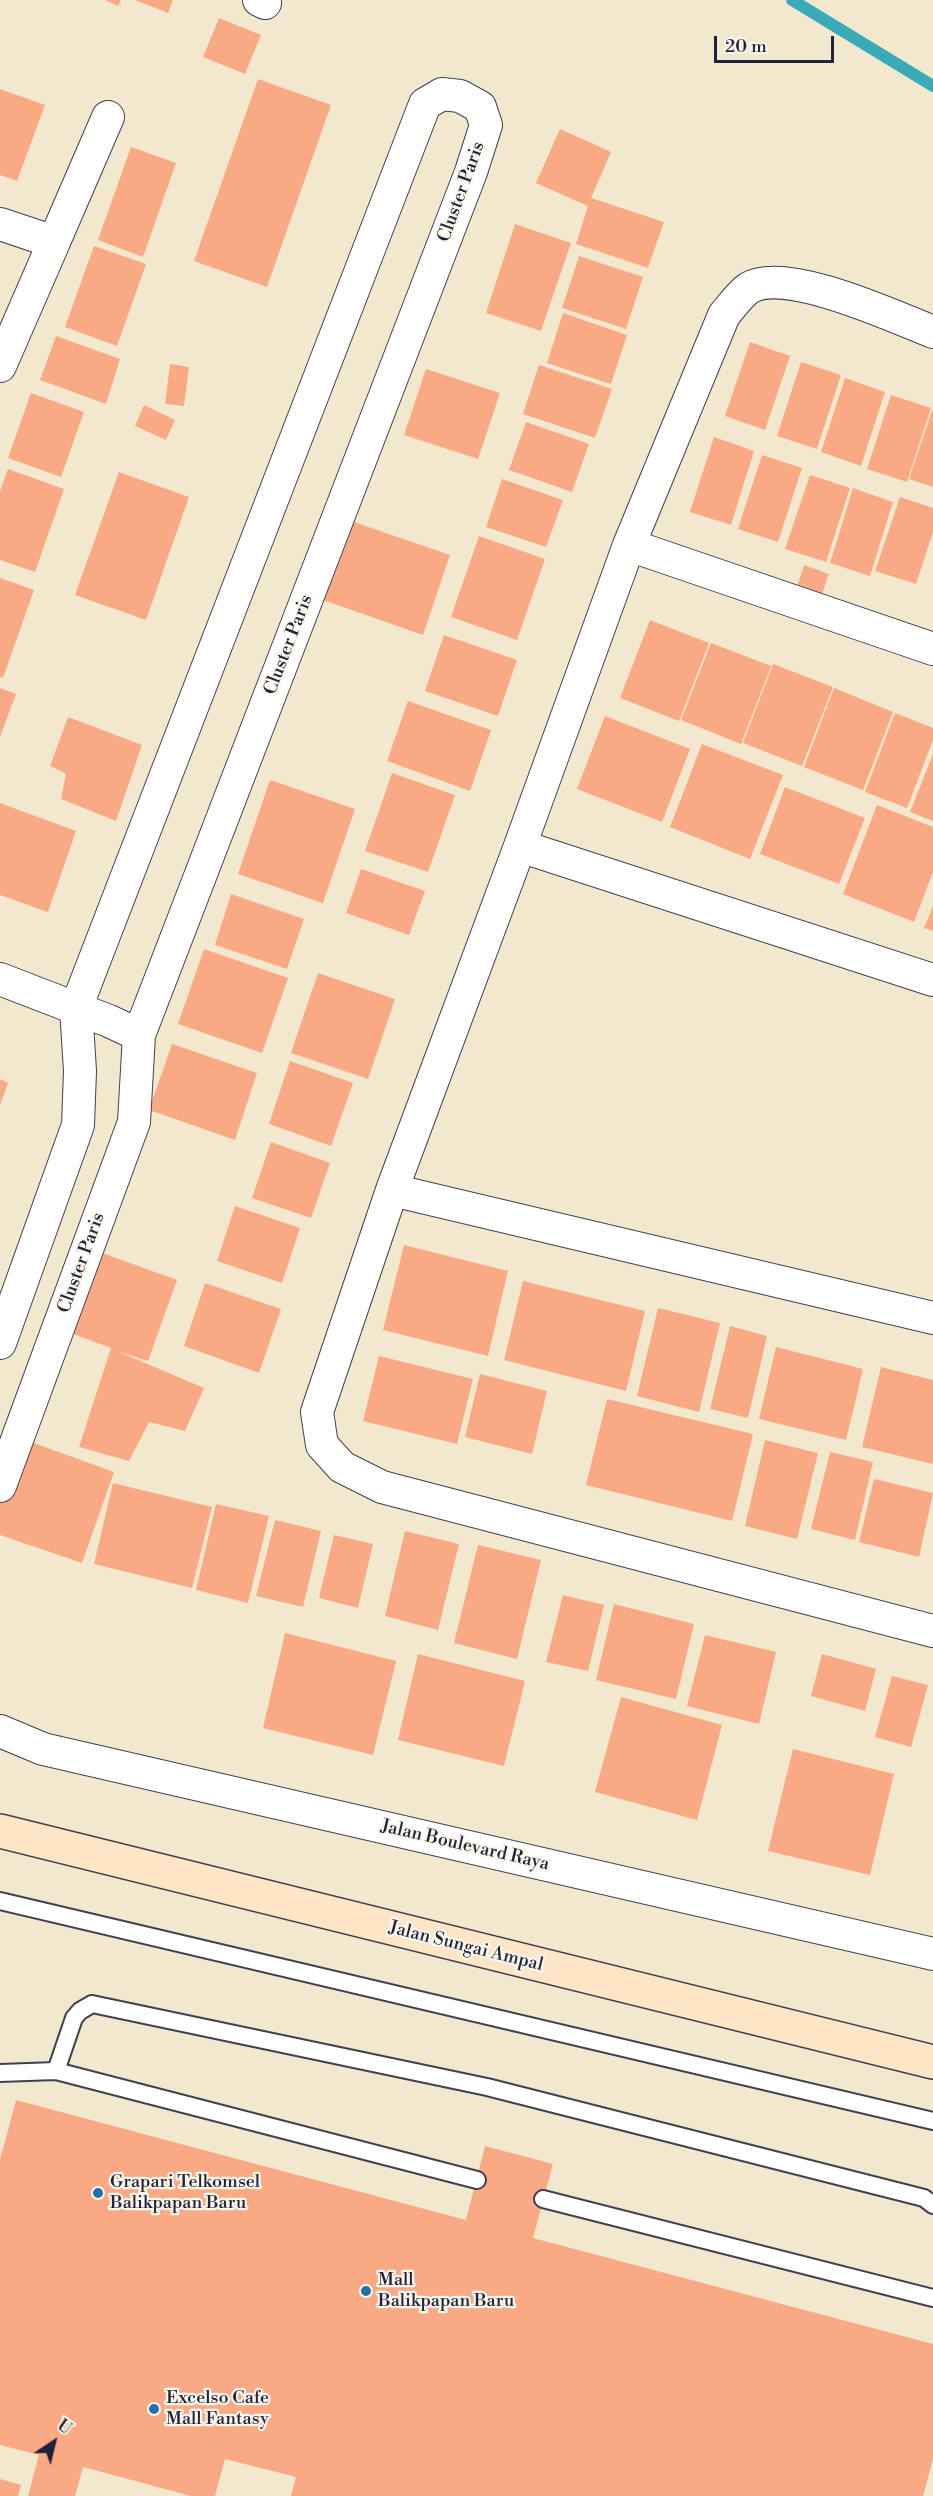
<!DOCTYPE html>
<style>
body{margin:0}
#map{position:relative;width:933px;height:2496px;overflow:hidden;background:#f2e8ce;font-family:"Libre Bodoni",serif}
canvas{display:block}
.north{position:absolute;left:24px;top:2412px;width:60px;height:60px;-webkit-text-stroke:4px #fbf7ec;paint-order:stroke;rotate:35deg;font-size:16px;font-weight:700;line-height:24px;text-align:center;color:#22223b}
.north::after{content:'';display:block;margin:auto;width:21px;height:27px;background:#22223b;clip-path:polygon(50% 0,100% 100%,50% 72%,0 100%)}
.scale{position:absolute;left:714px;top:36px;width:120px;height:27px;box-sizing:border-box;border:3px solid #22223b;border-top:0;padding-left:8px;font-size:18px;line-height:21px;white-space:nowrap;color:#22223b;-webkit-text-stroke:4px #fbf7ec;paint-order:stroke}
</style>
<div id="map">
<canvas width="933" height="2496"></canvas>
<div class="north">U</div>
<div class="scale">20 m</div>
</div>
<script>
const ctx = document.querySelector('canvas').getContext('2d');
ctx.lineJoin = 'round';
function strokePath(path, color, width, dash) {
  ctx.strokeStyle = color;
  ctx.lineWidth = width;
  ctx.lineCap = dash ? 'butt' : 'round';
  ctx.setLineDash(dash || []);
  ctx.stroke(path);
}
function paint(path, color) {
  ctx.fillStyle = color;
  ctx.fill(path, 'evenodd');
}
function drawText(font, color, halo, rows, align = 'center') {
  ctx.font = font + ' "Libre Bodoni",serif';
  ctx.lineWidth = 4.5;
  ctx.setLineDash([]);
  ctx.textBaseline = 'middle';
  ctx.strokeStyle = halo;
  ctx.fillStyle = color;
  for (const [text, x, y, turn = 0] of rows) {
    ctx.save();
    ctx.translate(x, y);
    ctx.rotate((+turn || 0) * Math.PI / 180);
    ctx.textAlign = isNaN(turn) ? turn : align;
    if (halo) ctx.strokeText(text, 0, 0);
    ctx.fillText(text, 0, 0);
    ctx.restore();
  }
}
strokePath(new Path2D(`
 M792,0L933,86`), '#3baab8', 12);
paint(new Path2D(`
 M105,0H121L118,6Z
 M135,0H173L168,13Z
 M219,18L261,35L245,74L203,57Z
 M258,79L331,105L267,287L194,261Z
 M0,89L45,105L17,181L0,175Z
 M560,129L611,152L591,198L664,222L648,268L576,244L588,206L536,183Z
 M131,147L176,163L143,257L98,240Z
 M515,224L571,243L541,331L486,313Z
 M94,246L146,264L117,346L65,327Z
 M579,256L643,277L626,329L562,308Z
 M563,313L627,335L611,384L547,363Z
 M56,336L120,359L106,404L40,380Z
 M750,342L790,356L765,430L725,416Z
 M801,362L841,375L817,449L777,436Z
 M170,364L189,367L184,406L165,404Z
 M539,365L612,389L595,438L523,414Z
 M426,369L500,393L478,459L404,435Z
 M845,378L885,392L861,466L821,452Z
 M31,393L84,412L61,477L8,458Z
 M891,395L931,408L907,482L867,469Z
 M144,405L175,420L166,440L135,426Z
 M933,408V487L909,479Z
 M526,422L589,444L572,492L509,470Z
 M714,437L754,451L731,525L690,512Z
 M762,455L802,468L778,542L738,529Z
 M8,469L64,489L35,572L0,560V491Z
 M119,472L189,497L146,620L75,595Z
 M810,475L850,488L826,562L785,549Z
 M502,479L563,500L546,547L486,527Z
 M853,488L893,502L870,576L830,563Z
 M900,497L933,508V532L916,584L875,571Z
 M351,521L450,555L423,635L323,600Z
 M479,536L545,559L517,640L451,617Z
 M804,565L829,574L820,599L796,590Z
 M0,578L34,590L3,678L0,677Z
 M650,620L709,643L679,721L620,698Z
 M444,635L517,660L498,716L425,691Z
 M711,643L771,666L741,744L681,720Z
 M773,664L833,687L802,766L743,743Z
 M0,688L16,694L0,737Z
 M834,688L893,712L863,790L804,767Z
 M408,701L491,730L470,791L387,761Z
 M895,713L933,728V740L907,808L865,792Z
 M605,716L690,749L662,822L577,789Z
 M68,717L142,745L116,821L61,799L66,774L50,766Z
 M702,744L783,775L750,859L670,827Z
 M933,754V821L910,812Z
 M392,773L455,795L428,872L365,851Z
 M270,780L355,809L323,903L238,874Z
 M785,787L865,818L839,884L760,854Z
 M0,803L76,831L48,912L0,895Z
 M877,805L933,827V872L914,922L843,894Z
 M361,869L425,891L409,935L346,913Z
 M231,894L304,919L287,969L215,945Z
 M933,906V931L924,928Z
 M204,949L288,978L262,1053L178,1024Z
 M318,973L395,999L368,1079L291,1053Z
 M172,1044L257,1073L235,1140L149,1110Z
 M290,1061L353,1083L331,1146L269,1124Z
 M0,1079L8,1083L0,1105Z
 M271,1142L330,1163L311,1218L252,1198Z
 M235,1206L300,1228L282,1283L217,1261Z
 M404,1245L508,1271L488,1356L383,1330Z
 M94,1250L177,1280L148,1361L117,1351L204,1388L185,1431L149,1422L129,1461L79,1447L111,1348L65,1331Z
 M523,1281L645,1311L626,1391L504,1360Z
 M205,1283L281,1309L259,1373L184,1346Z
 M658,1308L720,1323L699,1412L637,1396Z
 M730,1326L767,1336L748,1418L710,1409Z
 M776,1347L863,1369L846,1440L759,1419Z
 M379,1356L473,1379L457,1444L363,1421Z
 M881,1367L933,1380V1464L862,1447Z
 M480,1374L547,1391L532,1454L465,1437Z
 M607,1399L753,1434L732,1521L586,1485Z
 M20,1438L114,1472L82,1563L0,1535V1494Z
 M765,1440L818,1453L797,1539L745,1526Z
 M830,1452L873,1462L855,1540L811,1529Z
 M874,1479L933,1493L919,1557L859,1542Z
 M113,1483L212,1507L192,1588L94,1564Z
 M216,1504L269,1516L248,1603L196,1590Z
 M275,1520L321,1531L303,1607L256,1596Z
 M405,1531L459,1544L438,1630L385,1616Z
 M334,1535L373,1544L358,1608L319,1598Z
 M478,1545L541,1560L517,1659L454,1643Z
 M563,1595L604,1605L588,1671L546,1662Z
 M614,1604L694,1624L676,1699L596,1680Z
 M285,1633L396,1661L373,1755L263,1728Z
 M705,1635L776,1652L759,1724L687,1706Z
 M418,1654L525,1681L504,1766L398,1740Z
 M822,1654L876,1669L865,1711L811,1696Z
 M892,1676L928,1685L911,1747L875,1737Z
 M621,1697L722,1725L697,1820L595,1792Z
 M793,1749L894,1774L870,1875L768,1851Z
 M16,2100L466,2220L485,2146L553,2164L533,2238L933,2344V2459L923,2496H291L296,2477L225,2459L215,2496H191L83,2467L75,2496H28L39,2455L0,2445V2160Z
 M0,2479L21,2485L18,2496H0Z`), '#faa985');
const lane = new Path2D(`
 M0,1901L933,2121
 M56,2071L74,2018L80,2011L92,2004L487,2087L924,2198L933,2205
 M0,2073L56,2071L477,2180
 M543,2199L933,2298`);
const street = new Path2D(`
 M259,0L265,3
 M0,224L54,242L0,366
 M54,242L108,117
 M933,332C895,317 785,266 749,288C740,294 731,307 724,315L629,545L520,846L392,1190L317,1412L322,1445L342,1467L382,1487L933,1631
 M629,545L933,649
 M520,846L933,980
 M0,979L109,1021L139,1035
 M392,1190L933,1318
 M0,1343L78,1125L80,1071L76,1008L425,104L442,94L460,96L480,107L486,125L471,172L139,1035L134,1122L0,1486
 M0,1731L43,1749L933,1954`);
const secondary = new Path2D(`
 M0,1831L933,2062`);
strokePath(lane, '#414051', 20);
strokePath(street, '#414051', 34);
strokePath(secondary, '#414051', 36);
strokePath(lane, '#fff', 16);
strokePath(street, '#fff', 32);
strokePath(secondary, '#fde5c5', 33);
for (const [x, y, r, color] of [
 [98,2193,6,"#1f6fb2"],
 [366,2291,6,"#1f6fb2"],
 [154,2409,6,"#1f6fb2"]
]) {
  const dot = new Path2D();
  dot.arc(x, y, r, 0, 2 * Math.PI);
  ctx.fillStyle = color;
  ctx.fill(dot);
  strokePath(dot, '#fbf7ec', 2);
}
drawText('18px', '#22223b', '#fbf7ec', [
 ["Cluster Paris",462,192,-70],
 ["Cluster Paris",289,645,-69],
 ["Cluster Paris",82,1263,-70],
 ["Jalan Boulevard Raya",465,1846,13],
 ["Jalan Sungai Ampal",466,1947,14]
]);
drawText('18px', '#22223b', '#fbf7ec', [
 ["Grapari Telkomsel",110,2183],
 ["Balikpapan Baru",110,2204],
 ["Mall",378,2281],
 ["Balikpapan Baru",378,2302],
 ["Excelso Cafe",166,2399],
 ["Mall Fantasy",166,2420]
], 'left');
</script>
